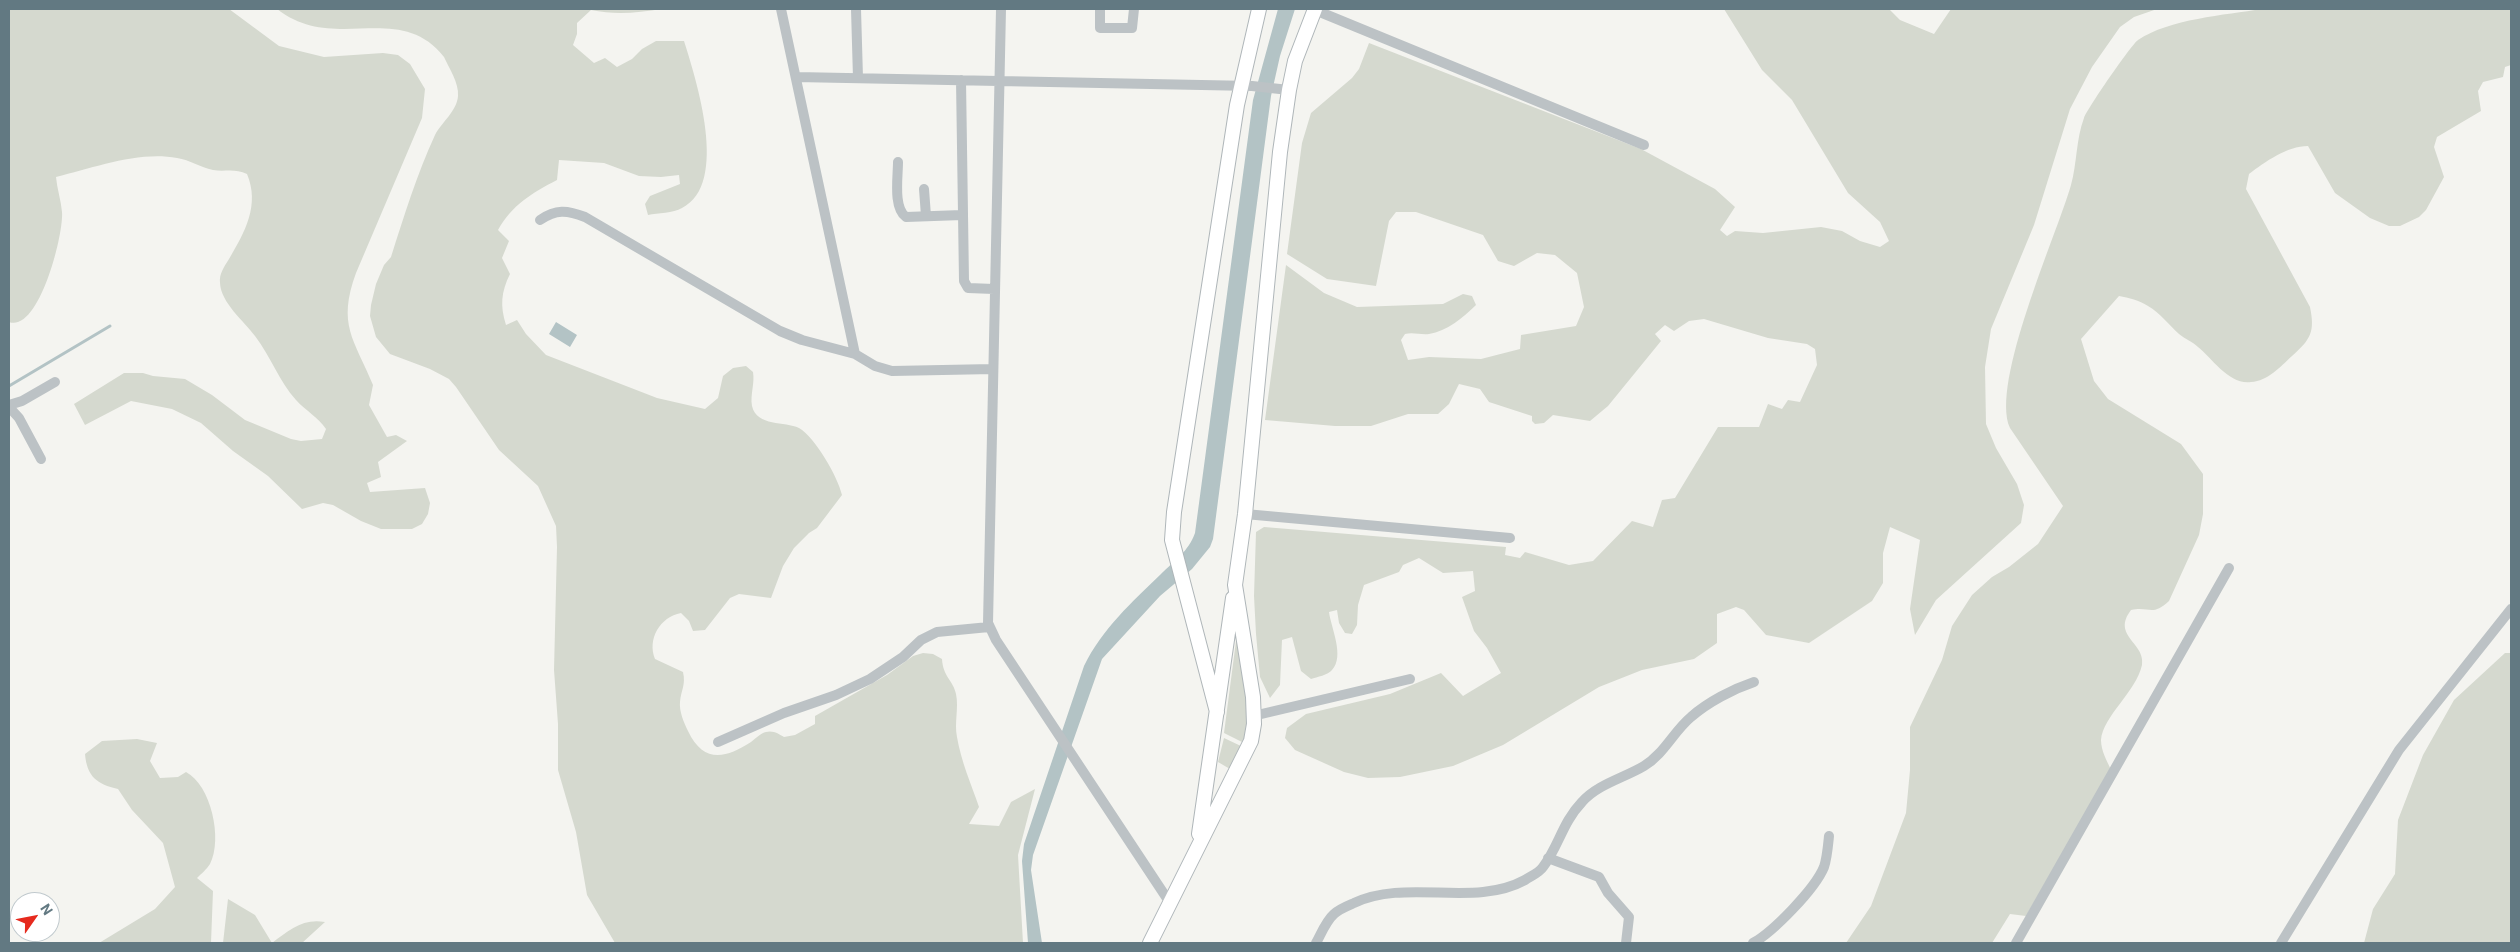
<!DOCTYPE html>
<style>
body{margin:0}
#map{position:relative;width:2520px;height:952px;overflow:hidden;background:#f4f4f0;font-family:Roboto,sans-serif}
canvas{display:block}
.frame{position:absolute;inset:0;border:10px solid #627982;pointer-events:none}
.north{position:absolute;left:10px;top:892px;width:50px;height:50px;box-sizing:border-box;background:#fff;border:1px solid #c0c9cd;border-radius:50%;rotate:57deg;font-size:14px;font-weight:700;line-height:20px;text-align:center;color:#627982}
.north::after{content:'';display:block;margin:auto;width:18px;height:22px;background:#e62a1e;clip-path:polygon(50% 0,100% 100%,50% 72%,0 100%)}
</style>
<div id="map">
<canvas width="2520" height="952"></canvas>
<div class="frame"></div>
<div class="north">N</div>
</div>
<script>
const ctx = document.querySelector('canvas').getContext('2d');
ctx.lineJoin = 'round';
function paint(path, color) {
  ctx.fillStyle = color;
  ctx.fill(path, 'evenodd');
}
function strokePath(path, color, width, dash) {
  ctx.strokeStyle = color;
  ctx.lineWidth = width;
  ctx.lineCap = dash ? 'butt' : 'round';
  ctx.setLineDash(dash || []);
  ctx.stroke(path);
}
paint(new Path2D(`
 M9,9H229L279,46L324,57L383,53L398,55L410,64L425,89L422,118L356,273C337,325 354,339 373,385L369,405L387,437L396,435L407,441L378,462L381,477L367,483L370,492L425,488L430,503L428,514L422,524L412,529H381L361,521L333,505L323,503L302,509L268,476L233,451L201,423L172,409L131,401L85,425L74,404L124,373H143L153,376L185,379L212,395L245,420L291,439L301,441L322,439L326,429C318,417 306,411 296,400C279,381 271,357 255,336C244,321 221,303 220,283C219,274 224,267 229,259C245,232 260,205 247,174C235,168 225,172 213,170C200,167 190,160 177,158C137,151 94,168 56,177C57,189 61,200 62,212C64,234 39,333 9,322Z
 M277,9H662C637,13 615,15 591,10L577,23V34L573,45L594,63L605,58L617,67L632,59L642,49L656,41H684C696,79 730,184 682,208C673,213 658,213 648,215L645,204L650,196L680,184L679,175L661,177L639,176L604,163L559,160L557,180C532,193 512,205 498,230L509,241L502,258L510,274C501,292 500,306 506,325L517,320L526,334L546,355L657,398L705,409L718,398L723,376L733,368L746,366L753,372C755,383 750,395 752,406C757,427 785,421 799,428C815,437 838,477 842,495L817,528L809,533L794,548L783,566L771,598L739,594L730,598L705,630L693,631L689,621L681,613C660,617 647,639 655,659L683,672C686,685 681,690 680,702C679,711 684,723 688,731C703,763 725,759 751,742C755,739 761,733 766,732C773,730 779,734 784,737L795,735L815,724V716L887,675L913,656L923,653L933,654L942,659C943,677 953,680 956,694C959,708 954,723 957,737C961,761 971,784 979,807L969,824L999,826L1011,802L1035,789L1018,855L1023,943H615L587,895L576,832L558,770V724L554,670L557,547L556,526L538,486L499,450L456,387L449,379L430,369L390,354L376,337L370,316L371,305L376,284L384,265L391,257C404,216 417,174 435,135C441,123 457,111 458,96C459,83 449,68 444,57C399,0 334,54 277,9Z
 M1724,9H1889L1900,20L1934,34L1951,9H2157L2134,17L2120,27L2092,67L2070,109L2034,225L1991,329L1985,367L1986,424L1996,448L2017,484L2024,505L2021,523L1936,600L1915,635L1910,609L1920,540L1890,527L1883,553V583L1872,601L1809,643L1766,635L1744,610L1736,607L1717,614V643L1694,659L1642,670L1599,687L1503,745L1453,766L1400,777L1368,778L1344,772L1295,750L1285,738L1287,728L1306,714L1390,694L1441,673L1463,696L1501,673L1487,648L1474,631L1462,597L1475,591L1473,571L1443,573L1419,558L1403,565L1399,572L1364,585L1358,605L1357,625L1352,634L1345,633L1339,623L1337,610L1329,612C1331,628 1345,656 1332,670C1328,675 1317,677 1311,679L1301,671L1292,637L1282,640L1280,685L1270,698L1260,677L1256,634L1254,596L1256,532L1264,527L1506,547L1505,555L1520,558L1525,552L1569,565L1593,561L1632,521L1653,527L1662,500L1675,498L1718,427H1759L1768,404L1782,409L1788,400L1800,402L1817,365L1815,349L1807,344L1768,338L1704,319L1689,321L1674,331L1665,325L1655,334L1661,341L1608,406L1590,421L1553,415L1544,423L1535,424L1532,421V416L1489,402L1480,389L1459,384L1449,404L1438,414H1408L1371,426H1335L1265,420L1286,265L1324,293L1357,307L1443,304L1463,294L1472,296L1476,305C1463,318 1447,331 1429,334C1421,335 1413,332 1405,334L1401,340L1408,360L1429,357L1481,359L1520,349L1521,335L1576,326L1584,307L1577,273L1555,255L1537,253L1514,266L1498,261L1483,235L1416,212H1396L1389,221L1376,286L1327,279L1287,254L1302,143L1311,113L1352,78L1359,69L1369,43L1641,149L1715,189L1735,207L1720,230L1727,236L1735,231L1763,233L1821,227L1842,231L1860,241L1880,247L1889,241L1880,222L1848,193L1792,100L1762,70Z
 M2262,9H2511V65L2505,67L2503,77L2483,82L2478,91L2481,111L2437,137L2434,147L2444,177L2426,210L2419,217L2400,226H2389L2370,218L2335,193L2308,146C2287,146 2265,162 2249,174L2246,189L2310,307C2315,332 2311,339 2292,356C2280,367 2268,381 2251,382C2229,385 2213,359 2198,347C2193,342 2185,339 2179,334C2169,325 2160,313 2148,306C2139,300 2129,298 2119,296L2081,339L2094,381L2108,399L2181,444L2203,474V514L2199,535L2169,601C2152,617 2150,606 2131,610C2111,636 2146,643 2142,665C2136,692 2103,716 2101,740C2101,751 2107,761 2111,770L2026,916L2010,914L1992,943H1846L1871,906L1906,813L1910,770V727L1942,660L1952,626L1972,595L1992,577L2009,567L2038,544L2063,506L2010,428C1990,383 2056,237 2071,185C2077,163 2076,139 2084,118C2087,109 2131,45 2138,40C2169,19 2225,15 2262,9Z
 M1236,641L1239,642C1244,677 1250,708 1244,743L1224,733Z
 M2505,653H2511V943H2364L2373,909L2395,874L2398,820L2423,755L2454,700Z
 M1224,738L1243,747L1230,769L1218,762Z
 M137,739L157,743L150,761L160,778L178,777L186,772C211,785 223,839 210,864C207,869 201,874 197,878L213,891L211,943H99L155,909L175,887L163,843L132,810L118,789C97,784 87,777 85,754L102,741Z
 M228,899L255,915L272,943C289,930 303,918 325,922L302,943H223Z`), '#d5d9cf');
paint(new Path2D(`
 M1278,9H1295L1280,56L1271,96L1213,539L1210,547L1192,569L1160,596L1102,659L1033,855L1031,870L1042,943H1028L1022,861L1024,844L1084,666C1102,629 1132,602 1161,574C1175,560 1188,552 1195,533L1253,100Z
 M556,322L577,335L570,347L549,334Z`), '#b3c3c5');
strokePath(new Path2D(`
 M9,386L110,326`), '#b3c3c5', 3);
const secondary = new Path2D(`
 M1217,712L1172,540L1174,512L1237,105L1259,9
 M1199,834L1233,598
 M1150,943L1251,741L1254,724L1253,697L1235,585L1245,514L1280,152L1289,90L1295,61L1315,9`);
strokePath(secondary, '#afb6b9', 16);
strokePath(new Path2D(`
 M781,9L855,354
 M856,9L858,78
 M1001,9L988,623L996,640L1170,903
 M1100,9V28H1132L1134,9
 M1315,10L1644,145
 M796,77L1252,86L1289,90
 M961,80L964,281L968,288L994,289
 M898,162C898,177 893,208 906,217L962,215
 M924,189L926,216
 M540,220C556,209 567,210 585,217L780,331L802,340L855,354L875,366L892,371L993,369
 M9,405L22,401L55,382
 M9,407L19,418L41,459
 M1245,514L1510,538
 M1253,716L1410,679
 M718,742L784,713L836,695L870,679L903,657L921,640L937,632L989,627
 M1548,858L1599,877L1608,893L1629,917L1626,943
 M1316,943C1321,934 1326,921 1334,914C1339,909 1347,906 1354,903C1407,878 1474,908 1525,880C1531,876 1539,873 1543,867C1559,846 1562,823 1582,802C1598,784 1624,778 1644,766C1664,754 1674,731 1691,717C1708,702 1733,689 1754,682
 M1753,943C1773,932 1815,889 1824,867C1827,858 1828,846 1829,836
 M2016,943L2229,568
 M2281,943L2399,750L2511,609`), '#bcc2c5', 10);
strokePath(secondary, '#fff', 14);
</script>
